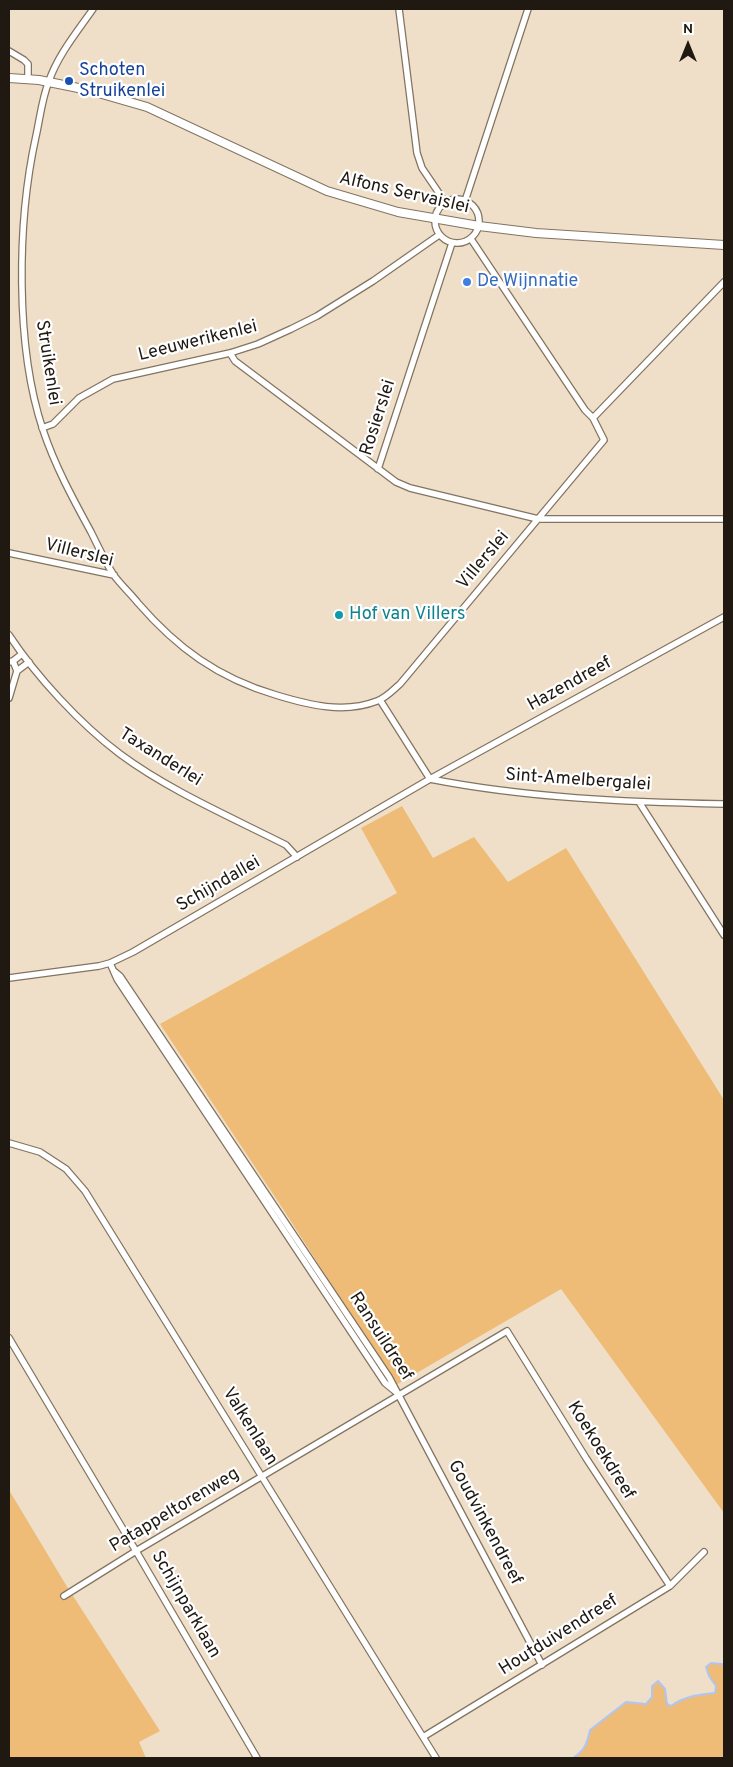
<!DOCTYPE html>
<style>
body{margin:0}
#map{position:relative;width:733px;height:1767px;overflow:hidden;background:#efdfc9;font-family:Overpass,sans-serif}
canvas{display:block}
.frame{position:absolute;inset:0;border:10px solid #1f1912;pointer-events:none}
.north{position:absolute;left:663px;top:20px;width:50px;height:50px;-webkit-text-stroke:4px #fff;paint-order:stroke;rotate:0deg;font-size:14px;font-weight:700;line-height:20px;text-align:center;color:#1f1912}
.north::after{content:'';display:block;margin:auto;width:18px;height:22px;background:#1f1912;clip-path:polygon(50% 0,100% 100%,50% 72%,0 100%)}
</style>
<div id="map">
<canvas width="733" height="1767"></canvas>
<div class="frame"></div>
<div class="north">N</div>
</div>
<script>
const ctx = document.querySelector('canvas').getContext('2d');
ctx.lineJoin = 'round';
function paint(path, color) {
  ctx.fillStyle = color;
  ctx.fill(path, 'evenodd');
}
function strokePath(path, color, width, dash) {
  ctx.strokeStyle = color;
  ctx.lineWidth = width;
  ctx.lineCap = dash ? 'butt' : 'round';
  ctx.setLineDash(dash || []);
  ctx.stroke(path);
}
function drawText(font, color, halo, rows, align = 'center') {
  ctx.font = font + ' Overpass,sans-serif';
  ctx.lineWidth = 4.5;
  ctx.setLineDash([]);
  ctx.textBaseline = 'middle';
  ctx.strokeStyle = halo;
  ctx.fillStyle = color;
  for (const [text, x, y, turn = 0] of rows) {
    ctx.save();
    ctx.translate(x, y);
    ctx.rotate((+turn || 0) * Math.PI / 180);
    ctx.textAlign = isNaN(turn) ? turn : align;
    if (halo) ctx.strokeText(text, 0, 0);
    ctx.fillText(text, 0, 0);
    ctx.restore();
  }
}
paint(new Path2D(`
 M402,806L433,858L474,837L508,882L566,848L724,1100V1513L561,1289L396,1385L283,1209L160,1024L397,893L361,828Z
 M9,1490L66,1585L160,1731L139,1742L146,1758H9Z
 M711,1663L722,1664L724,1666V1758H573C585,1750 587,1744 590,1730L626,1702L646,1704L652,1697V1686L658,1681L665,1689L667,1704L671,1706C685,1696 698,1695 715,1693L716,1686L709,1676L706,1667Z`), '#eebc76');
strokePath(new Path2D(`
 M573,1758C585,1750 587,1744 590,1730L626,1702L646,1704L652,1697V1686L658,1681L665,1689L667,1704L671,1706C685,1696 698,1695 715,1693L716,1686L709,1676L706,1667L711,1663L722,1664L724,1666`), '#afc6f5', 2);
const street = new Path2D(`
 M93,9C77,32 58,55 49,81C42,98 40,118 36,136C17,222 15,346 43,430C55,466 73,499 91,532C98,546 105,561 113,574C120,584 130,593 138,603C177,648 218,678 276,695C309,705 344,714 377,701C386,698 393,690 400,684L604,440L593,418L724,282
 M399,9L417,153L422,168L445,202
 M9,51L24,60L28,64V79
 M435 221a22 22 0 1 1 44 0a22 22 0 1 1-44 0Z
 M465,201L528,9
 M471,239L585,410L593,418
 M230,353L235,361L396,482L410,488L538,519H724
 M42,428L53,424L79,398L113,379L230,353L258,344L291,329L317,316L373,281L439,235
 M378,469L452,243
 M9,553L114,575
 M9,635C36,676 80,724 120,754C170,791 231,817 286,845L297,857
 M9,662L13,661L22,654
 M17,671L29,662
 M9,698L17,671L13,661
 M380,700L430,779
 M430,779C527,798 626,802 724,804
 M639,802L724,935
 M110,963L117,979L385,1383L396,1392
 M114,971L120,976L389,1377L542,1665
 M9,978L99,966L110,963L133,952L430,779L724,617
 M9,1143L40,1152L66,1169L85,1191L436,1758
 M9,1338L136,1551L257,1758
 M64,1596L136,1551L507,1331L586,1458L670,1586
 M423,1737L670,1586L704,1552`);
const secondary = new Path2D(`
 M9,78L39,80L88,90L147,107L327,191L398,212L479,226L536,233L724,245`);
strokePath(street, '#837461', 8);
strokePath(secondary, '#837461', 10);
strokePath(street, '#fff', 5.5);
strokePath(secondary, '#fff', 8);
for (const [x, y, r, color] of [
 [69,81,5,"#1a4fb4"],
 [467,282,5,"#3f7fe0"],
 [339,615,5,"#0f9aa8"]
]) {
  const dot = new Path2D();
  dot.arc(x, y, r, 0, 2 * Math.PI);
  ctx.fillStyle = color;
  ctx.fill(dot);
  strokePath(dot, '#fff', 2);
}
drawText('18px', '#164399', '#fff', [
 ["Schoten",79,71],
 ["Struikenlei",79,92]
], 'left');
drawText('18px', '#1f1912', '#fff', [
 ["Alfons Servaislei",404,194,13],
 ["Leeuwerikenlei",198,342,-14],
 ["Struikenlei",47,363,81],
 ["Rosierslei",379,418,-72],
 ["Villerslei",79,554,14],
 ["Villerslei",484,561,-50],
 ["Hazendreef",570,685,-29],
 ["Taxanderlei",160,758,32],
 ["Sint-Amelbergalei",578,781,4],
 ["Schijndallei",219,885,-30],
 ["Ransuildreef",380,1337,57],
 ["Valkenlaan",249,1427,58],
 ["Koekoekdreef",600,1451,58],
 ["Patappeltorenweg",175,1511,-31],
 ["Goudvinkendreef",484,1523,62],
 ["Schijnparklaan",185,1605,60],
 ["Houtduivendreef",559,1636,-32]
]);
drawText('18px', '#366cbe', '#fff', [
 ["De Wijnnatie",477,282]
], 'left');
drawText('18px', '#0d838f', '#fff', [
 ["Hof van Villers",349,615]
], 'left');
</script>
